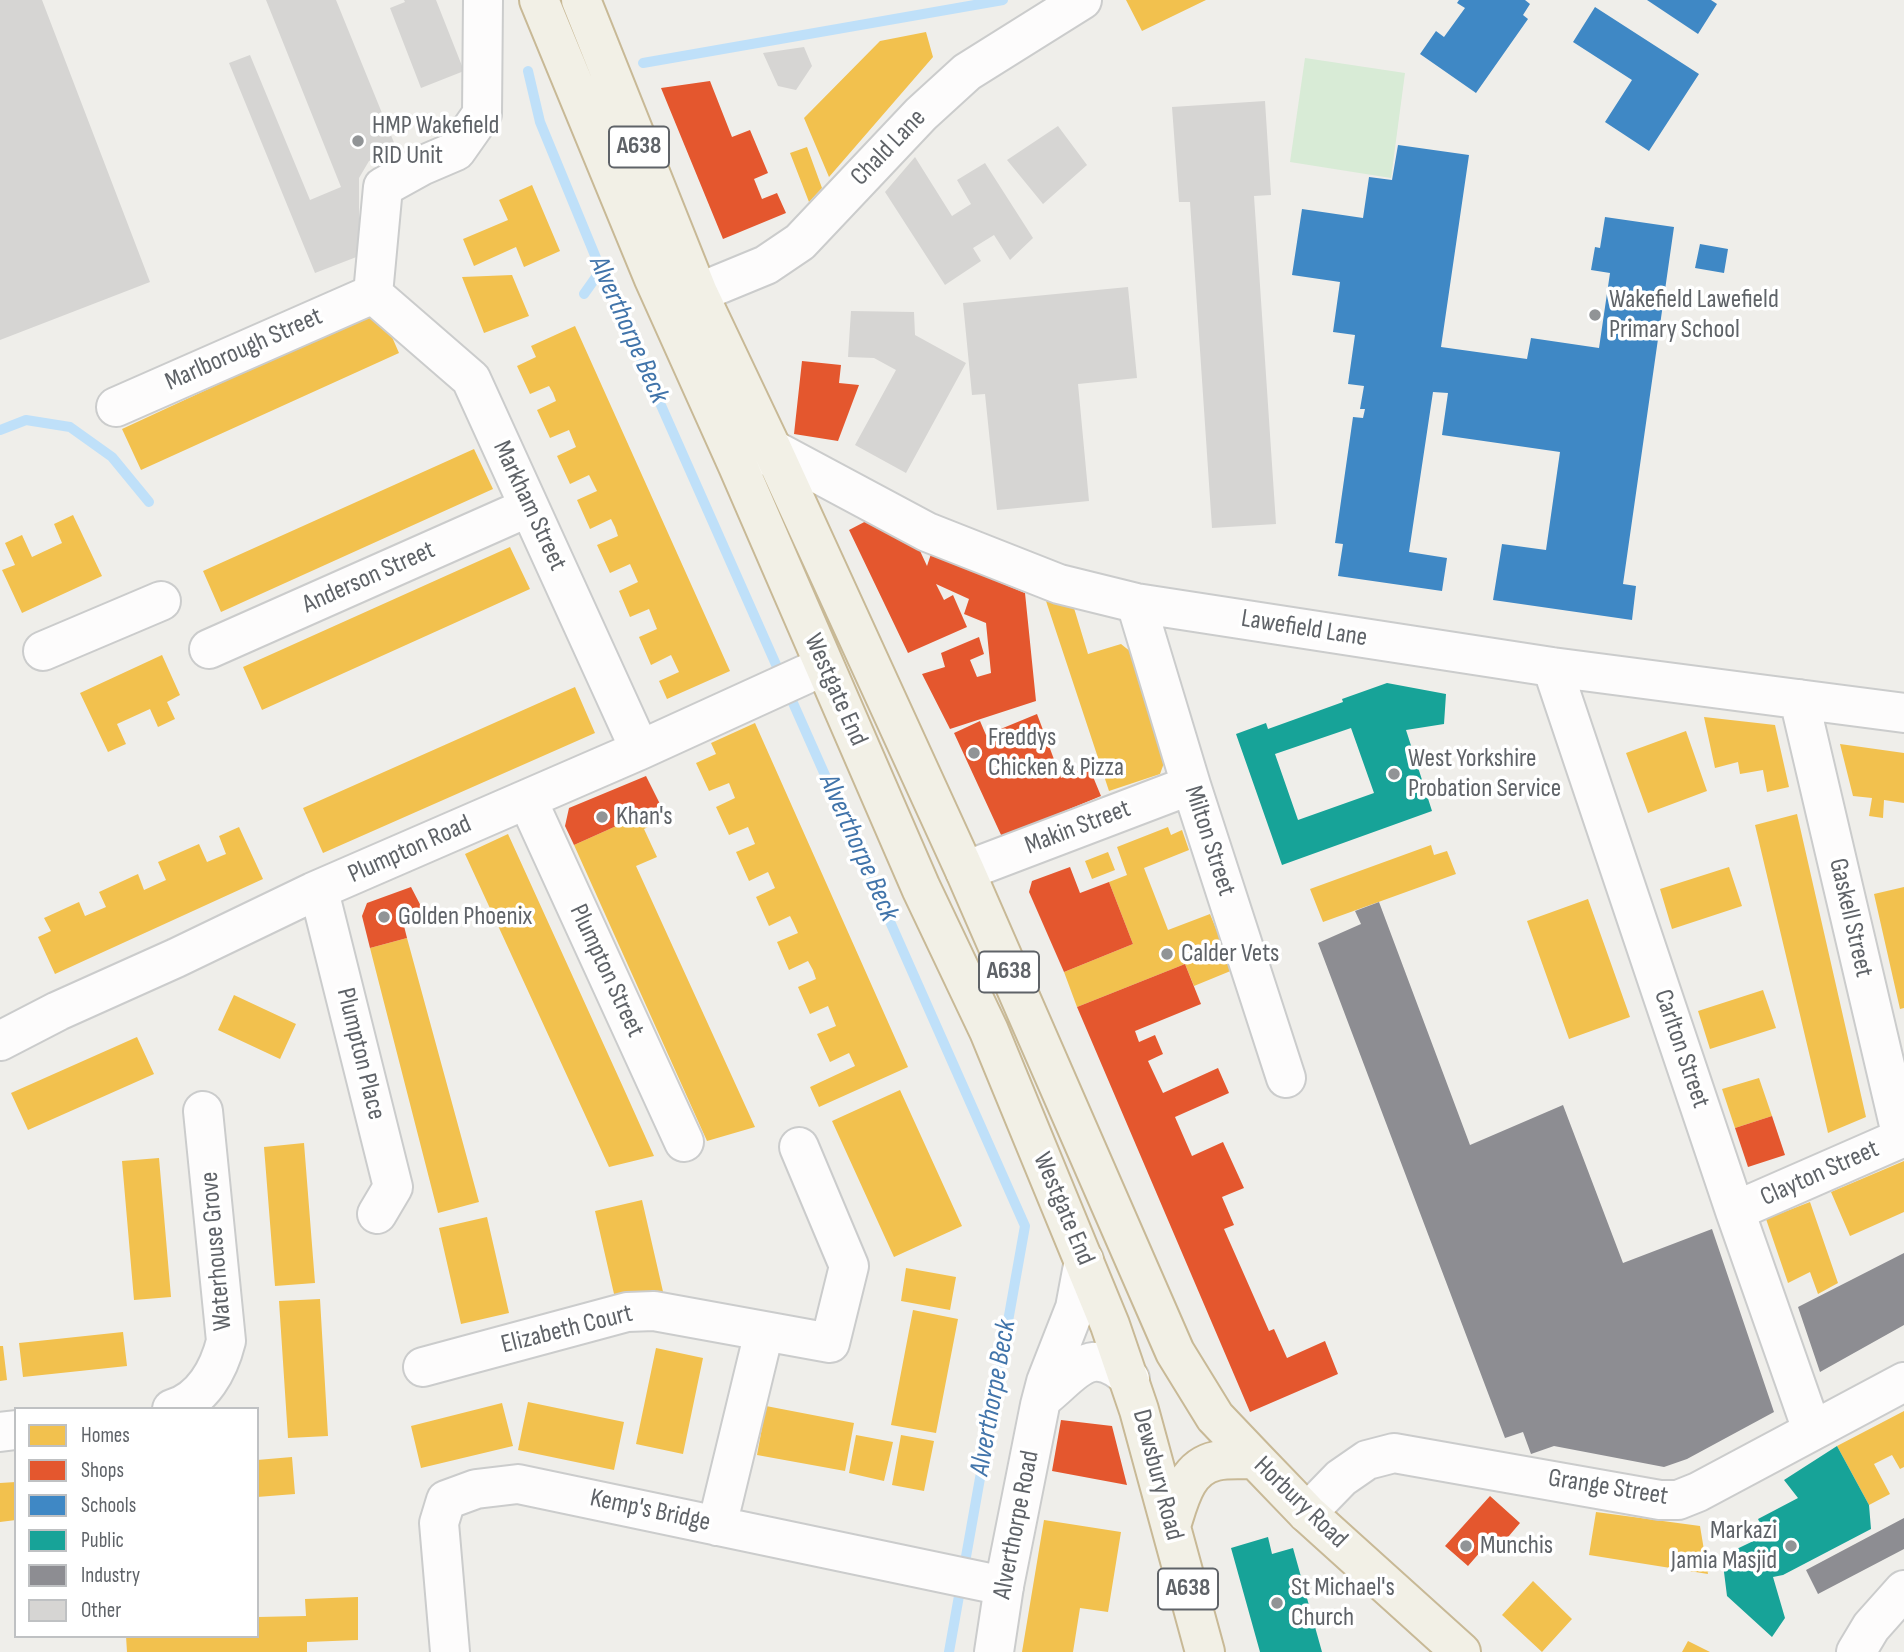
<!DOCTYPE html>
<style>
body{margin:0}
#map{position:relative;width:1904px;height:1652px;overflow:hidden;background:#efeeea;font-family:"Sofia Sans Condensed",sans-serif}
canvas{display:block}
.legend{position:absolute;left:14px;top:1407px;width:245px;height:231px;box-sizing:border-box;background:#fff;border:2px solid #bfc1c3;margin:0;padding:9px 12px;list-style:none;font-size:21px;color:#5f6368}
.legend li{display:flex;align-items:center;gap:14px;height:35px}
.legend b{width:35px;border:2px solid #bfc1c3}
</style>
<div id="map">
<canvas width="1904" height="1652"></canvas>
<ul class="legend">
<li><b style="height:19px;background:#f2c14e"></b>Homes</li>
<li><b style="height:19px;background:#e4572e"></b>Shops</li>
<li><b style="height:19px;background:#3f88c5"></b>Schools</li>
<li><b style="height:19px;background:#17a398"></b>Public</li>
<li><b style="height:19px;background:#8d8d92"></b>Industry</li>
<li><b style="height:19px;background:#d6d5d3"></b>Other</li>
</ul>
</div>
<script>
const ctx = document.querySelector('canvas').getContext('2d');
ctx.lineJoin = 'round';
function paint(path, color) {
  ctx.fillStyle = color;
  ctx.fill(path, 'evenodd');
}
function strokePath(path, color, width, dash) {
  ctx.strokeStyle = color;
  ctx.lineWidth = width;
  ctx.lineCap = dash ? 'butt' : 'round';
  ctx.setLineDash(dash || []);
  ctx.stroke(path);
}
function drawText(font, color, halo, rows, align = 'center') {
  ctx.font = font + ' "Sofia Sans Condensed",sans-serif';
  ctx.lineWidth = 7;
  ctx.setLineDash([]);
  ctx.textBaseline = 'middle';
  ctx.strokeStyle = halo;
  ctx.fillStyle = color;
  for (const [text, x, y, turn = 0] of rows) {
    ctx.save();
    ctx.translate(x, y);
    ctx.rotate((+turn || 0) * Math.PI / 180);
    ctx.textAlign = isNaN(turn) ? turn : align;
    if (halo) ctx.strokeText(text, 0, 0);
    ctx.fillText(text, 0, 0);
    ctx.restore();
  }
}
paint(new Path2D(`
 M1305,58L1405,73L1391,178L1290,162Z`), '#d8ebd6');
paint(new Path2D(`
 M1126,0H1206L1142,31Z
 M926,32L933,57L829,177L804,118L880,41Z
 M807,147L822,188L809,202L790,153Z
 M532,185L560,251L524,267L516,247L474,266L463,239L508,220L499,200Z
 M512,275L529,316L484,333L462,277Z
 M368,315L389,330L399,353L141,470L122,429Z
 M575,326L730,671L667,699L659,681L679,672L671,655L651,665L639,637L657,629L649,609L630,617L619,591L638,582L630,564L610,573L597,545L618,536L615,527L611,519L590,529L577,500L597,491L589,475L570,484L557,456L576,447L569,430L550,438L537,410L556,401L553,393L549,386L530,394L517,366L536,357L531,346Z
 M474,449L493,489L221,612L203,571Z
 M73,515L102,576L22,613L2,570L15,565L5,543L22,535L32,557L62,543L54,524Z
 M510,547L530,589L262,710L243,667Z
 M1046,601L1074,608L1088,654L1121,644L1136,656L1164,763L1160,774L1109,791Z
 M162,655L180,695L167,702L175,719L158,727L150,709L117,724L126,744L108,752L80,693Z
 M575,687L595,733L323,853L303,808Z
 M1704,717L1775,725L1789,787L1767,792L1763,770L1740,774L1738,762L1715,768Z
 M755,723L908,1067L819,1107L810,1087L855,1066L849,1053L830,1062L817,1034L836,1026L828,1006L810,1014L798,987L816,979L813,970L808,961L789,970L777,942L798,933L794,924L790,916L769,926L756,897L775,888L768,872L749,881L736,852L755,844L748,827L729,835L716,807L735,798L729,783L709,791L696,763L716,754L711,743Z
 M1686,731L1707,791L1648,813L1626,753Z
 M1840,744L1904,753V803L1884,800L1883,818L1869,816L1872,798L1853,796Z
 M661,806L666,818L644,829L657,857L636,866L755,1127L707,1141L574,845Z
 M1797,814L1866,1117L1828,1133L1755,825Z
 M239,827L263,879L55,974L38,937L51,931L44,918L79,902L85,916L106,907L99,892L138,874L144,890L166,880L158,862L199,844L207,862L226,854L219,836Z
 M1168,827L1171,835L1182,830L1189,850L1144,868L1168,930L1210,914L1233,970L1194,986L1185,964L1077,1007L1064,972L1133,944L1109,882L1127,875L1117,847Z
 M508,834L623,1087L654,1156L609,1167L465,854Z
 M1431,845L1434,855L1447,851L1456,874L1323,922L1310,889Z
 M1108,852L1115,870L1092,879L1085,861Z
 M1729,867L1742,906L1672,929L1660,889Z
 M1904,887V1008L1900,1009L1874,894Z
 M1588,899L1630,1017L1569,1039L1527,921Z
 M407,938L479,1202L438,1213L370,948Z
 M1763,990L1776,1028L1710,1049L1698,1011Z
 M234,995L296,1024L280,1059L218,1030Z
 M137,1037L154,1074L28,1130L11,1093Z
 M1759,1078L1772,1116L1735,1128L1722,1089Z
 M900,1090L962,1226L894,1257L832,1121Z
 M304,1143L315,1283L275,1286L264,1147Z
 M159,1158L171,1297L134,1300L122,1161Z
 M1904,1161V1212L1850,1236L1831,1192Z
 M642,1200L664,1296L617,1307L595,1211Z
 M1810,1202L1838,1283L1818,1294L1810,1272L1788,1283L1766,1219Z
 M487,1217L509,1313L461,1324L439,1228Z
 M906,1268L956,1277L950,1310L901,1301Z
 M320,1299L328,1436L288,1438L279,1301Z
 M913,1310L958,1319L936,1433L891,1425Z
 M123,1332L127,1366L23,1377L19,1343Z
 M0,1346H3L7,1380L0,1381Z
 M656,1348L703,1358L683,1454L636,1444Z
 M528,1402L624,1422L614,1470L518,1450Z
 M502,1403L513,1446L421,1468L411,1426Z
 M766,1406L854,1423L845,1471L757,1455Z
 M1904,1411V1467L1900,1469L1892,1455L1874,1464L1890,1494L1869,1505L1837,1446Z
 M856,1435L893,1442L884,1481L849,1473Z
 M901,1435L934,1441L924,1491L892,1485Z
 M292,1457L295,1494L257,1497V1460Z
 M16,1482V1520L0,1522V1483Z
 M1596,1512L1700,1526L1708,1574L1589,1555Z
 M1044,1520L1121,1532L1108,1612L1080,1608L1073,1652H1022Z
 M1533,1581L1572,1619L1542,1652L1502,1615Z
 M358,1597V1640L307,1642V1652H127L126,1636H257L258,1617L306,1616L305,1599Z
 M1688,1641L1710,1652H1682Z`), '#f2c14e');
paint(new Path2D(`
 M710,81L732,137L750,130L768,173L754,179L762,199L777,193L786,213L723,239L661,88Z
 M802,361L841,365L839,383L859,385L838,441L794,434Z
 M872,518L915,540L927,566L931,554L1025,593L1036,701L950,729L922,674L945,667L941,653L979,637L984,654L970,660L977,677L991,673L986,623L964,614L969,599L936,584L944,600L953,595L967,627L908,653L849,530Z
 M1037,714L1061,778L1089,767L1101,796L1002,837L954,733L980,721L986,735Z
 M646,776L661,806L574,845L565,826L569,808Z
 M1070,867L1080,893L1109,882L1133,944L1064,972L1029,892L1032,881Z
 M411,887L424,912L402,918L407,938L370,948L362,916L367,903Z
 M1185,964L1201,1004L1135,1031L1139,1042L1155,1035L1163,1054L1148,1061L1163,1093L1218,1068L1229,1093L1175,1117L1192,1156L1223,1142L1244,1188L1222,1197L1234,1225L1224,1229L1269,1331L1274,1329L1287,1358L1325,1341L1338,1374L1250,1412L1077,1007Z
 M1772,1116L1785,1155L1748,1167L1735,1128Z
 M1061,1420L1112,1426L1127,1485L1052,1471Z
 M1490,1496L1520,1523L1497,1550L1488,1543L1468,1566L1445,1546Z`), '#e4572e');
paint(new Path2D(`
 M1459,0H1525L1530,4L1523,15L1528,19L1476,93L1420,54L1436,31L1444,37L1465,8L1457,3Z
 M1647,0H1711L1717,4L1698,34Z
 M1595,7L1699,74L1649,151L1605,122L1632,80L1573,42Z
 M1398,145L1469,155L1441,347L1527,359L1531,338L1599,348L1610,273L1591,270L1595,247L1600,248L1605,217L1674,227L1623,584L1636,586L1632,620L1493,600L1502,544L1546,550L1560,452L1442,435L1448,393L1433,392L1409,552L1447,558L1442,591L1338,576L1343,544L1335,543L1353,417L1363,418L1365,409H1360L1364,386L1348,384L1355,335L1333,332L1340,282L1292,275L1302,209L1363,218L1369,177L1392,180Z
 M1700,244L1728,249L1724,273L1695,268Z`), '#3f88c5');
paint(new Path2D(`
 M1387,683L1446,694L1444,724L1406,730L1432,811L1282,865L1236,734L1266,723L1268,729L1343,702L1342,699ZM1351,728L1374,793L1298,820L1275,754Z
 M1837,1446L1869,1505L1871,1529L1783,1575L1773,1577L1785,1618L1772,1637L1727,1596L1722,1556L1766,1535L1758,1519L1798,1498L1784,1480Z
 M1268,1537L1272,1554L1293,1548L1322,1652H1260L1231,1548Z`), '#17a398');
paint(new Path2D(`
 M1379,902L1470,1145L1563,1105L1623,1263L1712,1229L1774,1412L1687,1459L1664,1467L1554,1446L1531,1454L1523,1432L1505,1438L1318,943L1361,924L1355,911Z
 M1904,1253V1325L1820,1372L1798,1307Z
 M1904,1518V1549L1818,1594L1806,1570Z`), '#8d8d92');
strokePath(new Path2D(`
 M643,63L1003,0
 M528,71L540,122L601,270L1025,1226L949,1652
 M584,294L601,270
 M0,430L26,420L70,427L112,457L149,502`), '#bfe0f9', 10);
paint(new Path2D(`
 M0,0H42L150,282L0,340Z
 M266,0H336L397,150L369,161L359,178V256L315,273L229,63L250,55L310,200L341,187Z
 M404,0H436L464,71L421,88L390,8L405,2Z
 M804,47L812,66L796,90L778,86L763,53Z
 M1265,101L1271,195L1254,196L1276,524L1212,528L1190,202H1179L1172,107Z
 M1058,126L1087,165L1043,204L1007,160Z
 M915,157L952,216L971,204L957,180L985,163L1033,238L1010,260L994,235L973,248L981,261L945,285L885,192Z
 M1128,287L1137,378L1078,384L1089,501L997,510L985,394L972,395L963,303Z
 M851,311L914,312L915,335L966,363L906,473L855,445L896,370L874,358L848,357Z`), '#d6d5d3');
const minor = new Path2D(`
 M698,293L766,265L800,242L921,114L967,72L1082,0
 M373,294L471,379L640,750
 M373,294L383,187L421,166L456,151L482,114L483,0
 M116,407L373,294
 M755,457L772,449L927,532L1059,584L1136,603L1552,667L1904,713
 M1136,603L1191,785L1286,1078
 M209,649L529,507
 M43,651L161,601
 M1552,667L1735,1211L1812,1430
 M1799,699L1902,1138
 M527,799L684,1142
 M965,871L1191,785
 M319,891L393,1187L377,1214
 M0,1041L58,1011L176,958L313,892L640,750L824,666
 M1735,1211L1904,1137
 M423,1367L627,1312L654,1311L830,1343L849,1266L799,1147
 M172,1409C203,1400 219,1369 226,1341L203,1111
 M0,1432L16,1430
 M1307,1513L1341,1478L1367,1460L1394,1453L1660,1500H1678L1698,1492L1904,1382
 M717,1526L764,1332
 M450,1652L439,1523L446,1500L476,1489L518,1484L1004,1586
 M1856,1652L1871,1627L1904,1590`);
const tertiary = new Path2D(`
 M1043,1398C1074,1374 1090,1341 1130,1379
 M994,1652L1004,1586L1040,1405L1046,1382L1075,1308L1084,1260`);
const trunk = new Path2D(`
 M539,0L654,279L738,466L921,888L989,1031L1110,1325L1139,1410L1205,1652
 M581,0L698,293L772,449L965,871L1175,1352L1215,1417L1255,1459L1307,1513L1461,1652
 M1171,1526C1179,1501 1186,1467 1216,1461C1228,1458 1243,1460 1255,1459`);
strokePath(minor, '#cbcccc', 42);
strokePath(tertiary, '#cbcccc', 42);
strokePath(trunk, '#c8b996', 42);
strokePath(minor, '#fdfcfc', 38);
strokePath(tertiary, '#fdfcfc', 38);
strokePath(trunk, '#f2f0e6', 38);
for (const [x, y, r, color] of [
 [358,141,7,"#919496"],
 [1595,315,7,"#919496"],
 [974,753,7,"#919496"],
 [1394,774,7,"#919496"],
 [602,817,7,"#919496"],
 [384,917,7,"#919496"],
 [1167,954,7,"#919496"],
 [1466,1546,7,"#919496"],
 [1791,1546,7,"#919496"],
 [1277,1603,7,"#919496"]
]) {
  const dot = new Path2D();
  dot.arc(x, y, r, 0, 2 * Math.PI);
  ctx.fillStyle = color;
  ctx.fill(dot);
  strokePath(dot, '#fff', 2.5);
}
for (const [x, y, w] of [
 [639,147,60],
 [1009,972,60],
 [1188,1589,60]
]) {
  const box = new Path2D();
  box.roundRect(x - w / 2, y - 20.5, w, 41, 5);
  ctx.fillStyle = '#fff';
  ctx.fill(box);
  strokePath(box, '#5f6368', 2);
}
drawText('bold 24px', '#5f6368', null, [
 ["A638",639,147],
 ["A638",1009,972],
 ["A638",1188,1589]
]);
drawText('26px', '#5f6368', '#fff', [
 ["HMP Wakefield",372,126],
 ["RID Unit",372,156],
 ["Wakefield Lawefield",1609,300],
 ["Primary School",1609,330],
 ["Freddys",988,738],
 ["Chicken & Pizza",988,768],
 ["West Yorkshire",1408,759],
 ["Probation Service",1408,789],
 ["Khan's",616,817],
 ["Golden Phoenix",398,917],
 ["Calder Vets",1181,954],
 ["Markazi",1777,1531,"right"],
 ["Jamia Masjid",1777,1561,"right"],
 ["Munchis",1480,1546],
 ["St Michael's",1291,1588],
 ["Church",1291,1618]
], 'left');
drawText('26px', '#5f6368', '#fff', [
 ["Chald Lane",889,148,-46],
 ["Marlborough Street",244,350,-24],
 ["Markham Street",529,506,65],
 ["Anderson Street",369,578,-24],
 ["Lawefield Lane",1304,629,9],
 ["Westgate End",835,690,66],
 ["Makin Street",1078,828,-21],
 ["Milton Street",1209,841,72],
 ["Plumpton Road",410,850,-24],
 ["Gaskell Street",1850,918,77],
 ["Plumpton Street",606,971,65],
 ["Carlton Street",1681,1049,71],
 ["Plumpton Place",360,1054,76],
 ["Clayton Street",1820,1174,-24],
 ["Westgate End",1063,1209,67],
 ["Waterhouse Grove",217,1251,-95],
 ["Elizabeth Court",567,1330,-14],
 ["Dewsbury Road",1157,1475,75],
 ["Grange Street",1608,1488,9],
 ["Horbury Road",1300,1503,44],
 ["Kemp's Bridge",650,1511,12],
 ["Alverthorpe Road",1017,1525,-79]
]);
drawText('italic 28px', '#4174aa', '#fff', [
 ["Alverthorpe Beck",628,330,66],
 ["Alverthorpe Beck",858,848,66],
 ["Alverthorpe Beck",994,1398,-80]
]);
</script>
